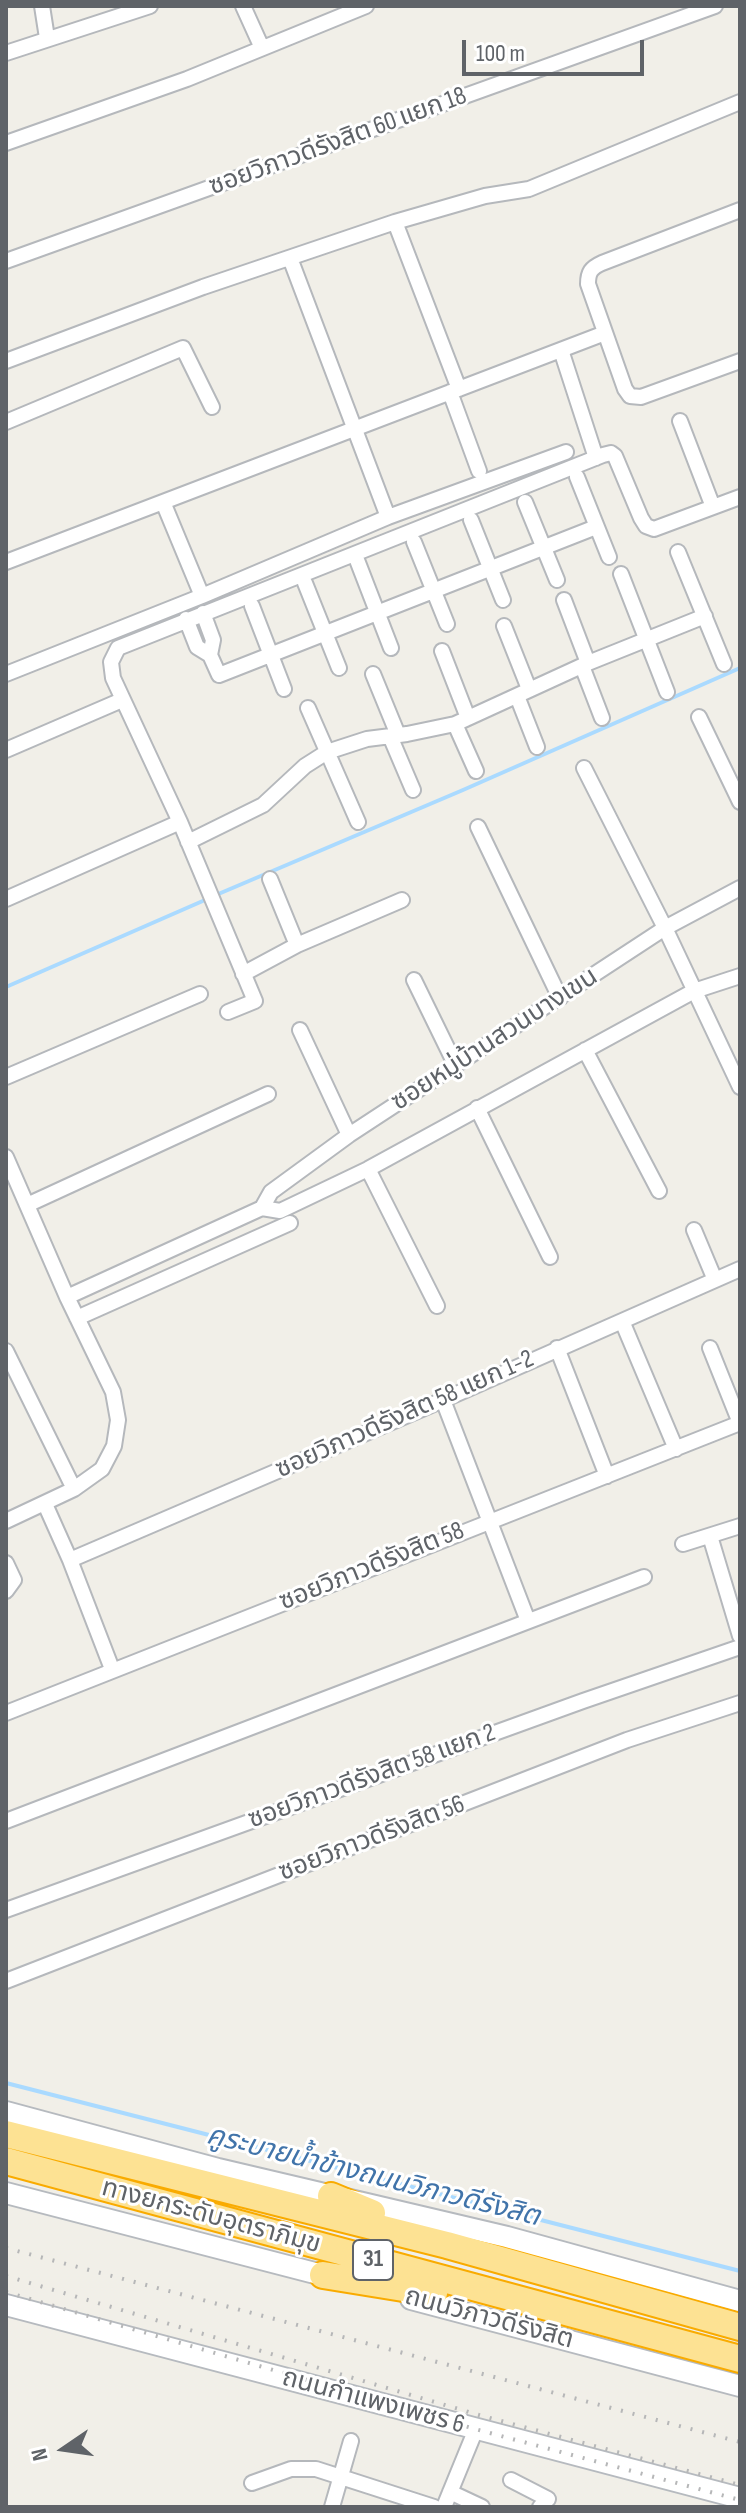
<!DOCTYPE html>
<meta charset="utf-8">
<style>
body{margin:0}
#map{position:relative;width:746px;height:2513px;overflow:hidden;background:#f1efe8;font-family:"Sofia Sans Condensed",sans-serif}
canvas{display:block}
.frame{position:absolute;inset:0;border:8px solid #5f6368;pointer-events:none}
.north{position:absolute;left:24px;top:2409px;width:80px;height:80px;-webkit-text-stroke:6px #fff;paint-order:stroke;rotate:257deg;font-size:22px;font-weight:700;line-height:32px;text-align:center;color:#5f6368}
.north::after{content:'';display:block;margin:auto;width:28px;height:36px;background:#5f6368;clip-path:polygon(50% 0,100% 100%,50% 72%,0 100%)}
.scale{position:absolute;left:462px;top:40px;width:182px;height:36px;box-sizing:border-box;border:4px solid #5f6368;border-top:0;padding-left:10px;font-size:24px;line-height:28px;white-space:nowrap;color:#5f6368;-webkit-text-stroke:6px #fff;paint-order:stroke}
</style>
<div id="map">
<canvas width="746" height="2513"></canvas>
<div class="frame"></div>
<div class="north">N</div>
<div class="scale">100 m</div>
</div>
<script>
const ctx = document.querySelector('canvas').getContext('2d');
ctx.lineJoin = 'round';
function strokePath(path, color, width, dash) {
  ctx.strokeStyle = color;
  ctx.lineWidth = width;
  ctx.lineCap = dash ? 'butt' : 'round';
  ctx.setLineDash(dash || []);
  ctx.stroke(path);
}
function drawText(font, color, halo, rows, align = 'center') {
  ctx.font = font + ' "Sofia Sans Condensed","Noto Sans Thai",sans-serif';
  ctx.lineWidth = 6;
  ctx.setLineDash([]);
  ctx.textBaseline = 'middle';
  ctx.strokeStyle = halo;
  ctx.fillStyle = color;
  for (const [text, x, y, turn = 0] of rows) {
    ctx.save();
    ctx.translate(x, y);
    ctx.rotate((+turn || 0) * Math.PI / 180);
    ctx.textAlign = isNaN(turn) ? turn : align;
    if (halo) ctx.strokeText(text, 0, 0);
    ctx.fillText(text, 0, 0);
    ctx.restore();
  }
}
strokePath(new Path2D(`
 M216,895L463,790L740,668
 M6,987L205,900
 M6,2083L740,2271`), '#aadaff', 4);
const street = new Path2D(`
 M42,6L47,38
 M243,6L262,48
 M6,53L150,6
 M6,143L187,79L366,6
 M740,210L602,263C591,268 588,272 588,284L625,389L630,396L641,397L740,361
 M395,222L459,389
 M290,258L388,517
 M6,261L715,6
 M561,350L596,458
 M6,361L203,287L395,222L485,196L529,189L740,102
 M450,392L479,471
 M680,421L713,507
 M6,422L183,348L212,407
 M577,477L609,557
 M163,502L202,596
 M525,502L557,580
 M471,520L503,600
 M414,542L447,624
 M678,552L724,664
 M357,560L391,648
 M6,562L605,333
 M621,574L667,692
 M305,583L339,668
 M564,600L588,663
 M252,606L284,689
 M186,619L197,647L210,655L213,640L203,613
 M504,626L529,689
 M442,651L468,718
 M210,655L219,675L596,527
 M582,666L602,718
 M6,674L202,596L388,517L566,452
 M373,674L398,735
 M517,696L537,747
 M308,708L358,822
 M699,717L740,802
 M455,724L476,771
 M390,736L413,790
 M6,750L122,700
 M584,768L665,928L740,1087
 M478,827L560,998
 M188,842L263,805L305,766L327,752L367,739L407,734L455,724L588,663L705,616
 M270,879L297,945
 M6,899L180,822
 M243,974L297,945L402,900
 M414,980L456,1066
 M228,1012L255,1001L180,822L113,678L111,662L118,648L603,455L611,453L615,456L641,518L646,526L654,529L740,497
 M300,1030L349,1135
 M585,1050L659,1191
 M6,1077L200,994
 M477,1108L550,1257
 M6,1157L67,1297L113,1392L118,1420L114,1446L102,1469L74,1489L6,1521
 M368,1169L437,1306
 M27,1205L268,1094
 M262,1208L271,1192L349,1135L665,928L740,888
 M694,1230L715,1280
 M67,1297L262,1208L280,1211L368,1169L694,991L740,976
 M77,1318L290,1223
 M622,1321L676,1449
 M557,1348L607,1476
 M710,1348L740,1423
 M6,1351L74,1489
 M443,1400L528,1621
 M45,1504L70,1560L112,1669
 M710,1536L740,1636
 M683,1544L740,1526
 M70,1560L443,1400L740,1269
 M6,1563L14,1580L6,1591
 M6,1713L740,1423
 M6,1821L644,1577
 M6,1910L583,1701L740,1647
 M6,1981L627,1740L740,1703
 M511,2480L548,2499L540,2507
 M252,2483L291,2469H316L434,2507
 M450,2492L482,2507
 M332,2507L351,2441
 M444,2507L476,2429`);
const secondary = new Path2D(`
 M6,2112L218,2169L507,2237L740,2301
 M6,2193L334,2278
 M411,2299L740,2386
 M6,2305L740,2498`);
const highway = new Path2D(`
 M6,2134L447,2245L740,2327
 M6,2161L740,2359
 M331,2196L372,2213
 M323,2275L434,2293`);
strokePath(street, '#b5b8bc', 18);
strokePath(secondary, '#b6babf', 24);
strokePath(highway, '#f9ab00', 30);
strokePath(street, '#fff', 14);
strokePath(secondary, '#fff', 20);
strokePath(highway, '#fde293', 26);
strokePath(new Path2D(`
 M6,2248L740,2442
 M6,2276L479,2415L740,2485
 M6,2292L475,2429L740,2500`), '#b6b7b8', 4, [2, 10]);
for (const [x, y, w] of [
 [373,2260,40]
]) {
  const box = new Path2D();
  box.roundRect(x - w / 2, y - 20, w, 40, 6);
  ctx.fillStyle = '#fff';
  ctx.fill(box);
  strokePath(box, '#5f6368', 2);
}
drawText('bold 24px', '#5f6368', null, [
 ["31",373,2260]
]);
drawText('26px', '#5f6368', '#fff', [
 ["ซอยวิภาวดีรังสิต 60 แยก 18",338,142,-20],
 ["ซอยหมู่บ้านสวนบางเขน",495,1040,-33],
 ["ซอยวิภาวดีรังสิต 58 แยก 1-2",405,1415,-24],
 ["ซอยวิภาวดีรังสิต 58",372,1567,-22],
 ["ซอยวิภาวดีรังสิต 58 แยก 2",372,1777,-20],
 ["ซอยวิภาวดีรังสิต 56",372,1839,-21],
 ["ทางยกระดับอุตราภิมุข",211,2217,15],
 ["ถนนวิภาวดีรังสิต",489,2319,15],
 ["ถนนกำแพงเพชร 6",373,2402,15]
]);
drawText('italic 28px', '#4174aa', '#fff', [
 ["คูระบายน้ำข้างถนนวิภาวดีรังสิต",373,2177,14]
]);
</script>
